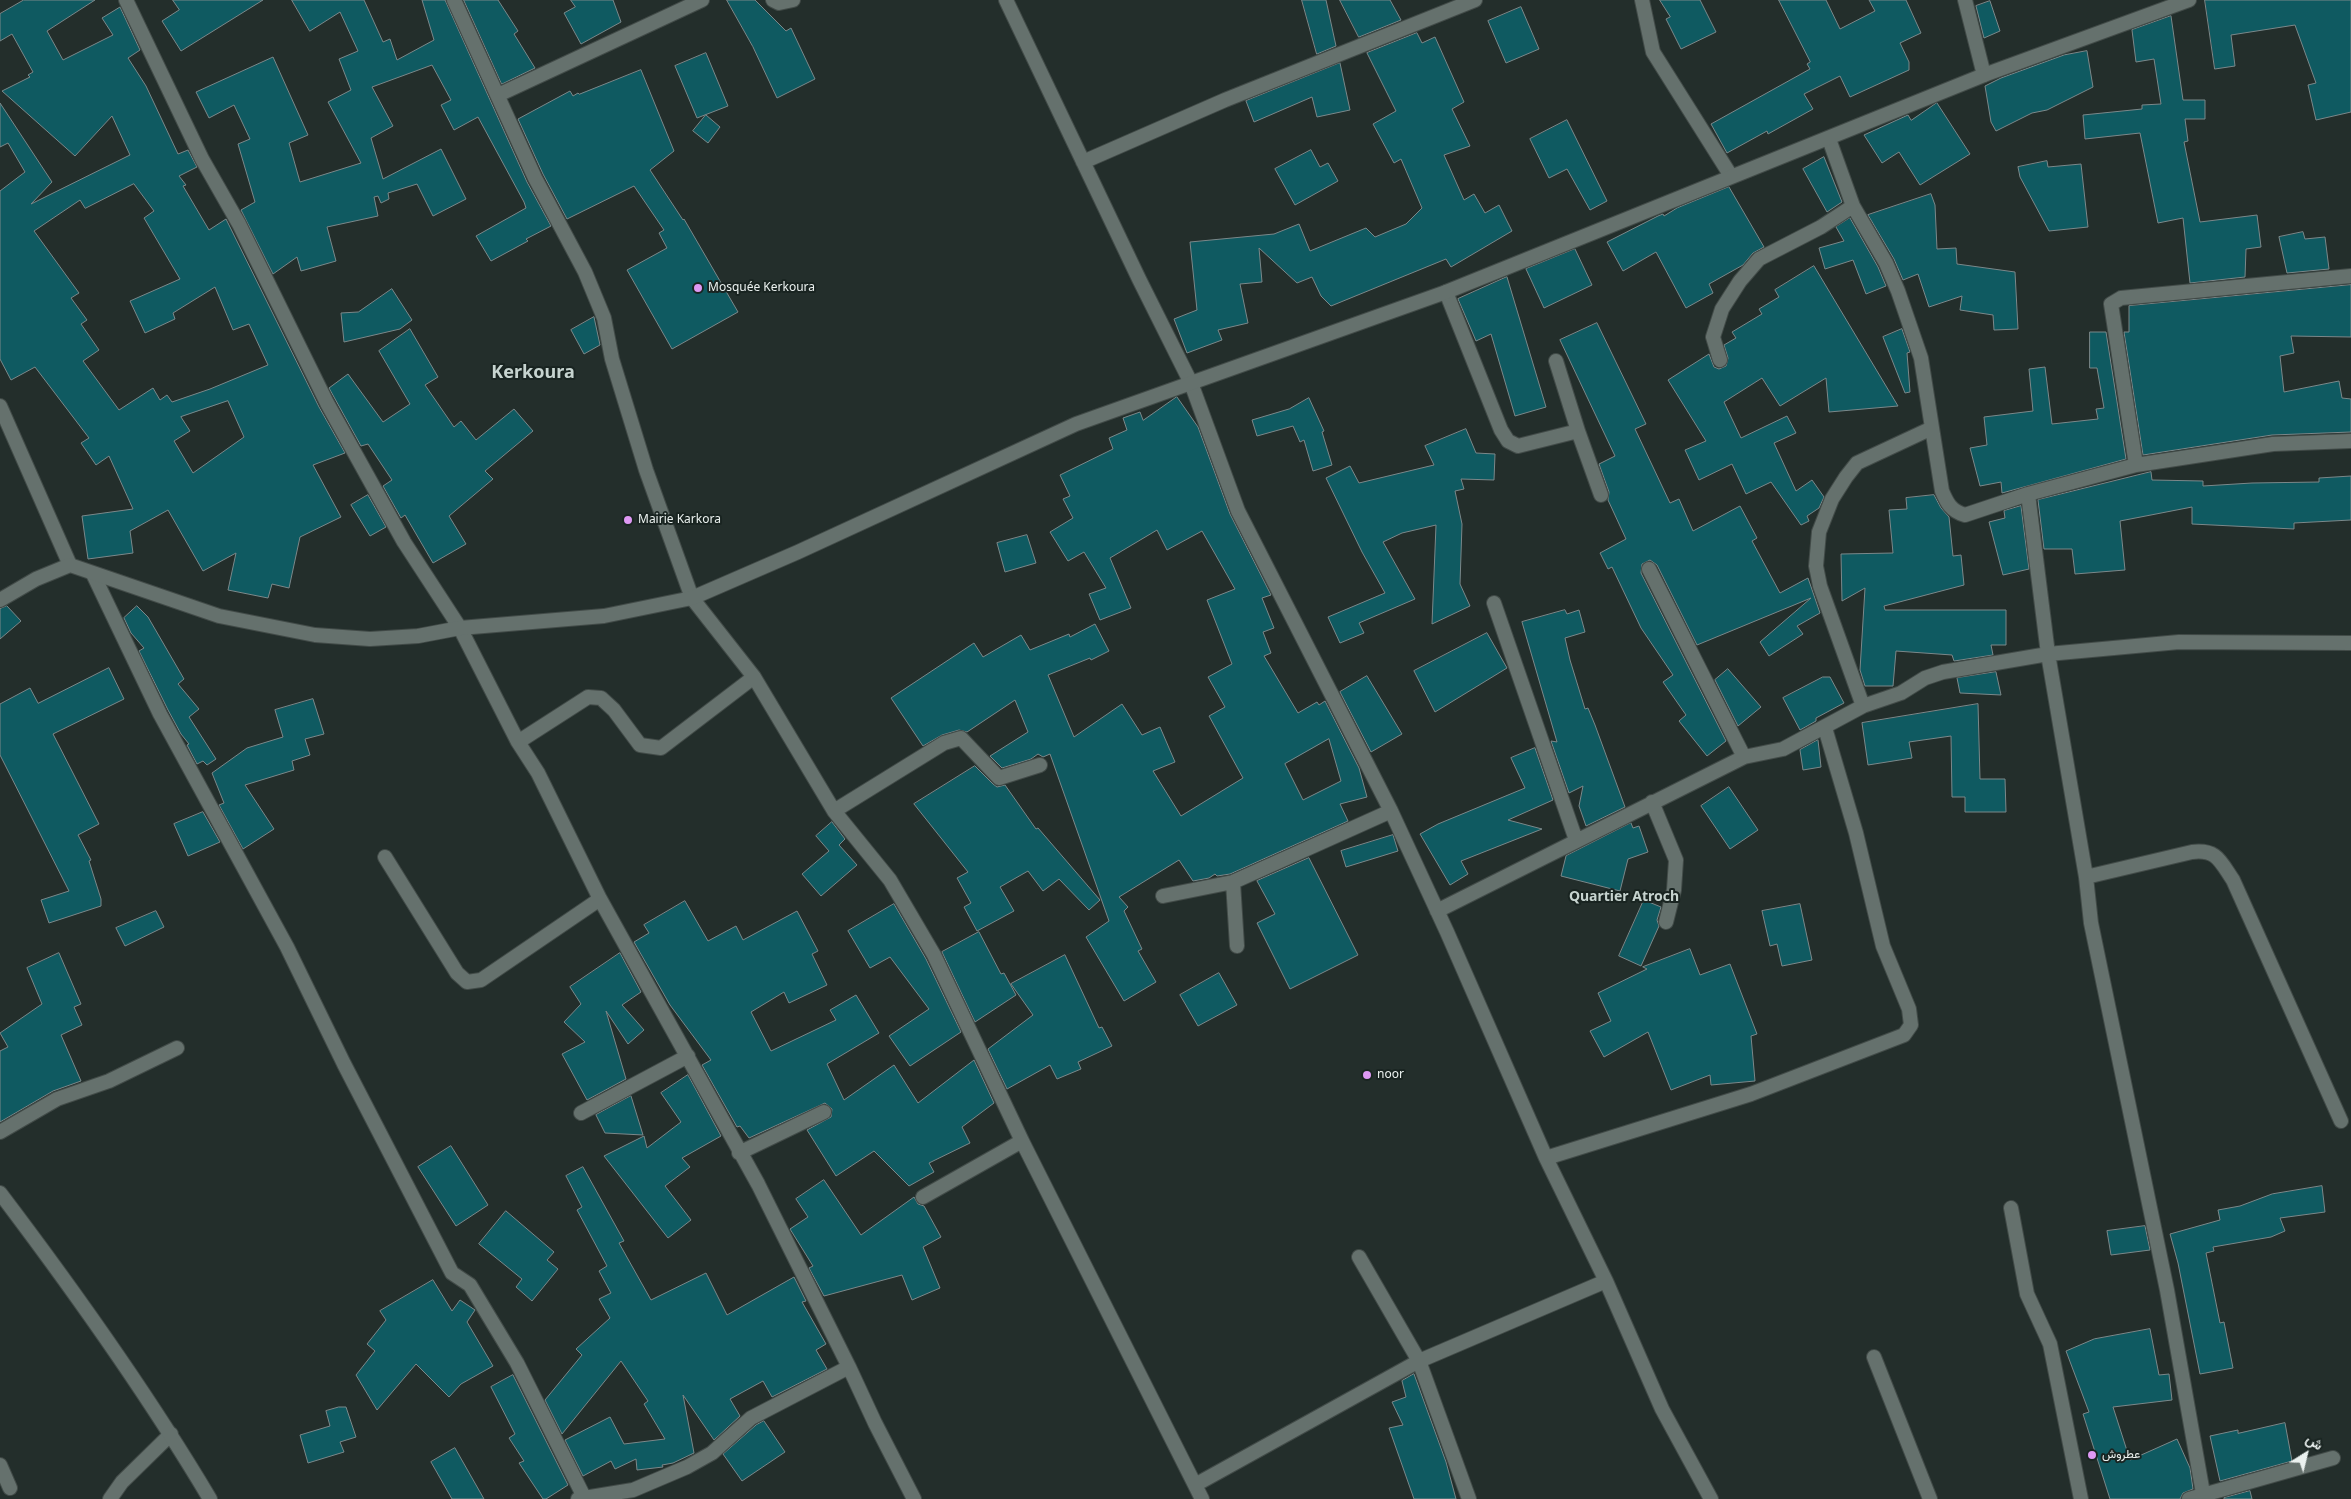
<!DOCTYPE html>
<meta charset="utf-8">
<style>
body{margin:0}
#map{position:relative;width:2351px;height:1499px;overflow:hidden;background:#232e2b;font-family:"Noto Sans",Vazirmatn,sans-serif}
canvas{display:block}
.north{position:absolute;left:2281px;top:1429px;width:50px;height:50px;-webkit-text-stroke:4px #192421;paint-order:stroke;rotate:36deg;font-size:14px;font-weight:700;line-height:20px;text-align:center;color:#ebf1ef}
.north::after{content:'';display:block;margin:auto;width:18px;height:22px;background:#ebf1ef;clip-path:polygon(50% 0,100% 100%,50% 72%,0 100%)}
</style>
<div id="map">
<canvas width="2351" height="1499"></canvas>
<div class="north">ش</div>
</div>
<script>
const ctx = document.querySelector('canvas').getContext('2d');
ctx.lineJoin = 'round';
function paint(path, color) {
  ctx.fillStyle = color;
  ctx.fill(path, 'evenodd');
}
function strokePath(path, color, width, dash) {
  ctx.strokeStyle = color;
  ctx.lineWidth = width;
  ctx.lineCap = dash ? 'butt' : 'round';
  ctx.setLineDash(dash || []);
  ctx.stroke(path);
}
function drawText(font, color, halo, rows, align = 'center') {
  ctx.font = font + ' "Noto Sans",Vazirmatn,sans-serif';
  ctx.lineWidth = 4;
  ctx.setLineDash([]);
  ctx.textBaseline = 'middle';
  ctx.strokeStyle = halo;
  ctx.fillStyle = color;
  for (const [text, x, y, turn = 0] of rows) {
    ctx.save();
    ctx.translate(x, y);
    ctx.rotate((+turn || 0) * Math.PI / 180);
    ctx.textAlign = isNaN(turn) ? turn : align;
    if (halo) ctx.strokeText(text, 0, 0);
    ctx.fillText(text, 0, 0);
    ctx.restore();
  }
}
const building = new Path2D(`
 M24,0H95L47,31L63,60L113,35L102,18L120,7L140,50L128,58L146,86L178,154L188,150L197,167L179,176L186,185L183,186L209,230L226,219L319,407L345,453L313,465L341,517L300,537L289,588L272,584L268,598L228,590L236,553L203,571L168,510L130,531L133,553L88,559L82,516L133,509L109,456L96,465L81,443L89,438L35,367L11,380L0,359V191L25,172L8,143L0,147V103L52,182L31,204L130,155L112,116L75,156L2,91L30,77L28,75L33,72L12,34L0,41V14ZM134,184L154,211L144,218L180,279L130,301L145,333L175,319L173,313L215,287L233,330L249,324L268,365L210,389L172,402L167,395L160,400L153,388L119,410L83,361L99,350L81,324L87,320L71,298L79,293L34,231L80,200L85,208ZM228,401L244,437L193,473L174,441L190,431L181,417Z
 M173,0H263L181,51L162,21L179,10Z
 M292,0H364L383,42L390,39L397,60L434,40L422,0H445L527,182L551,226L526,239L528,241L491,261L476,236L526,208L524,202L478,117L454,130L441,105L451,100L432,65L372,87L393,126L371,138L383,179L441,149L466,199L433,216L417,184L388,193L389,199L381,203L378,196L374,197L378,216L327,227L336,261L301,271L297,257L273,274L241,210L255,202L238,144L250,139L234,105L209,118L196,92L273,57L308,135L289,143L300,182L361,163L328,102L351,90L339,59L358,51L340,12L310,31Z
 M464,0H498L518,31L514,34L535,68L502,84Z
 M571,0H613L621,22L581,44L564,13L575,7Z
 M727,0H755L786,31L791,28L815,79L777,98L753,47Z
 M1302,0H1326L1336,46L1317,54Z
 M1340,0H1390L1401,20L1359,37Z
 M1660,0H1700L1716,32L1681,49L1666,19L1670,17Z
 M1779,0H1826L1840,29L1875,11L1869,0H1906L1921,33L1900,43L1909,62V70L1850,97L1840,76L1804,94L1813,109L1768,134L1767,131L1727,153L1711,124L1810,69L1807,64L1810,62Z
 M2205,0H2351V112L2316,120L2308,85L2316,83L2295,25L2231,35L2235,66L2215,69Z
 M1990,1L2000,31L1984,38L1976,6Z
 M1521,7L1539,49L1506,63L1488,21Z
 M2171,16L2183,100H2205V119H2185L2188,141L2184,142L2200,222L2257,215L2261,247L2246,249L2245,277L2190,283L2183,218L2158,223L2140,133L2085,139L2083,115L2142,109V105L2161,104L2154,59L2136,62L2132,30Z
 M1417,33L1422,43L1435,37L1464,102L1452,109L1470,146L1444,155L1464,200L1474,194L1485,213L1499,205L1512,231L1451,267L1446,259L1331,306L1321,296L1312,277L1297,283L1259,248L1262,282L1240,284L1248,323L1218,330L1222,340L1187,353L1174,319L1197,310L1190,242L1274,234L1299,224L1310,251L1366,228L1375,237L1406,224L1422,208L1401,159L1394,163L1373,124L1396,111L1367,53Z
 M2087,51L2093,87L2047,110L2032,113L1996,131L1991,122L1985,86L2001,78L2064,55Z
 M706,53L728,106L697,118L675,66Z
 M1340,63L1350,110L1317,117L1312,97L1254,122L1246,101Z
 M641,70L674,151L650,170L683,220L684,219L738,312L672,349L627,270L667,248L659,233L664,230L634,186L567,219L543,174L518,119L570,91L573,96L578,93L579,94Z
 M1937,103L1970,154L1920,185L1899,152L1882,163L1864,135L1908,115L1911,120Z
 M706,115L720,127L708,143L693,131Z
 M1567,120L1607,201L1590,210L1567,169L1549,178L1530,139Z
 M1311,150L1320,167L1328,163L1338,181L1295,205L1275,169Z
 M1824,157L1842,202L1827,212L1803,169Z
 M2047,161L2048,167L2081,164L2088,227L2049,231L2020,177L2018,167Z
 M1729,187L1764,247L1753,253L1743,265L1709,284L1713,293L1686,308L1656,252L1623,271L1607,242L1658,216L1663,214L1664,216L1677,208Z
 M1931,194L1935,205L1937,249L1956,248L1957,264L2015,272L2018,329L1994,330L1993,315L1960,310L1962,296L1929,307L1918,274L1903,280L1894,259L1868,215Z
 M1850,218L1878,267L1886,286L1866,294L1853,260L1825,269L1819,248L1844,241L1836,227Z
 M2303,232L2305,239L2325,237L2329,269L2287,273L2279,237Z
 M1575,249L1592,285L1544,308L1526,269Z
 M1814,266L1898,406L1829,412L1826,378L1780,406L1762,378L1724,402L1741,438L1787,416L1796,433L1774,443L1796,491L1812,480L1824,497L1819,508L1807,516L1809,521L1801,525L1771,482L1746,494L1732,464L1699,480L1685,450L1706,441L1668,380L1709,354L1714,367L1719,369L1726,366L1728,358L1724,345L1736,338L1732,332L1762,314L1759,309L1779,297L1775,290Z
 M1507,277L1546,407L1515,416L1491,334L1476,341L1458,299Z
 M2351,285V337L2291,336L2294,353L2280,356L2284,392L2339,381L2342,398L2351,399V432L2272,435L2143,455L2124,332H2129V306Z
 M392,289L412,320L400,329L344,342L341,313L358,312Z
 M594,317L600,345L584,354L571,330Z
 M1597,323L1646,424L1635,429L1670,503L1679,499L1693,531L1740,506L1757,538L1752,541L1780,593L1808,578L1820,613L1797,626L1803,634L1769,656L1760,642L1811,598L1697,645L1657,565L1650,560L1642,564L1641,573L1726,741L1707,756L1679,721L1686,715L1663,682L1673,675L1641,628L1612,567L1608,569L1600,553L1626,539L1608,500L1609,492L1599,464L1615,456L1560,340Z
 M410,329L438,377L425,385L454,427L461,421L476,440L514,409L533,431L485,471L493,479L449,516L466,544L433,563L405,515L401,518L383,486L392,480L368,444L361,446L329,388L348,374L383,422L410,404L379,351Z
 M1902,329L1910,352L1907,353L1910,392L1905,393L1883,337Z
 M2090,332H2106L2126,459L2002,493L2001,482L1980,486L1970,448L1987,445L1984,417L2033,411L2029,369L2045,367L2052,424L2098,419L2096,409L2104,408L2097,368H2090Z
 M1177,397L1198,427L1230,514L1271,595L1262,598L1274,628L1263,632L1271,653L1264,656L1298,713L1317,702L1319,705L1325,701L1359,768L1367,797L1340,804L1348,821L1230,874L1217,876L1215,874L1209,878L1193,881L1179,860L1119,897L1128,907L1124,911L1142,949L1138,951L1156,982L1124,1001L1086,937L1109,921L1050,754L1043,757L1038,754L1031,759L1002,768L990,756L1028,732L1015,700L967,732L959,730L942,735L923,746L891,698L974,643L983,657L1021,635L1030,650L1069,634L1070,637L1095,624L1109,651L1091,660L1090,658L1048,675L1074,737L1122,704L1142,735L1160,727L1175,762L1153,771L1181,816L1243,778L1209,716L1225,707L1208,677L1232,664L1207,600L1235,589L1202,531L1167,550L1157,530L1110,558L1131,608L1100,620L1089,594L1106,588L1084,552L1068,561L1050,532L1073,518L1063,499L1070,496L1060,475L1113,449L1109,438L1127,430L1123,418L1140,412L1143,420ZM1329,739L1341,781L1303,800L1285,764Z
 M1309,398L1324,431L1322,432L1332,465L1313,471L1304,440L1300,442L1293,426L1257,436L1252,420L1289,409Z
 M1466,429L1476,453L1495,454L1494,480L1461,479L1464,489L1455,491L1462,524L1460,584L1470,606L1432,624L1436,525L1402,533L1383,542L1415,599L1359,623L1364,633L1340,643L1328,617L1385,593L1362,552L1326,478L1350,466L1359,483L1434,465L1425,446Z
 M2151,472L2152,480L2203,481V486L2252,483L2319,482V478L2351,476V520L2294,523V529L2192,524V507L2120,521L2125,570L2075,574L2072,549H2044L2038,500Z
 M368,495L386,527L370,536L351,505Z
 M1934,495L1941,508L1949,517L1953,556L1961,555L1964,585L1884,606L1885,610H2006V645H1991L1993,655L1954,661L1952,655L1896,651L1893,686H1865L1860,670L1865,588L1842,601L1841,554L1893,553L1889,510L1907,509L1906,498Z
 M2021,506L2029,569L2003,575L1989,522L2005,518L2004,511Z
 M1027,535L1036,563L1005,572L997,543Z
 M7,606L21,621L0,639V609Z
 M137,606L148,617L184,679L178,684L199,709L189,717L216,759L207,765L203,761L197,764L187,745L189,744L181,734L168,710L139,651L144,648L131,633L124,618Z
 M1565,610L1567,614L1579,610L1585,632L1565,638L1570,660L1585,709L1588,708L1595,725L1625,807L1586,826L1579,806L1583,786L1569,793L1551,741L1557,742L1522,622Z
 M1487,633L1507,668L1435,712L1414,671Z
 M109,668L124,699L53,734L99,824L78,835L91,860L89,861L101,899V906L49,923L41,900L69,891L0,755V704L30,688L38,703Z
 M1728,669L1761,707L1738,726L1715,680Z
 M1996,672L2001,695L1960,693L1957,678Z
 M1367,676L1402,734L1371,752L1340,692Z
 M1823,677H1830L1844,703L1816,718V721L1800,730L1783,698Z
 M313,699L324,734L305,739L310,755L292,761L294,770L245,785L274,829L243,849L219,805L224,803L212,773L247,748L283,737L275,710Z
 M1978,704L1980,779H2005L2006,812H1965V797H1952L1951,736L1909,742L1912,758L1868,765L1862,723Z
 M1818,740L1821,767L1803,770L1800,750Z
 M1535,748L1553,800L1508,820L1542,829L1461,861L1468,874L1450,885L1420,834L1438,824L1525,788L1511,758Z
 M975,766L993,784L997,787L1005,785L1036,829L1038,828L1100,900L1089,910L1059,879L1043,891L1028,871L1000,887L1014,911L977,931L964,907L971,903L957,878L968,872L914,804Z
 M1729,787L1758,830L1730,849L1701,806Z
 M203,812L220,842L188,856L174,824Z
 M832,822L845,839L839,845L857,865L821,896L802,874L829,851L816,836Z
 M1631,823L1633,828L1639,826L1648,852L1628,859L1620,891L1561,876L1566,856Z
 M1393,835L1398,851L1346,867L1341,851Z
 M1309,858L1358,955L1290,989L1257,923L1275,914L1257,881Z
 M1644,900L1661,907L1657,920L1659,926L1641,966L1619,956Z
 M685,901L708,941L736,926L743,940L797,911L818,951L812,954L827,985L789,1003L784,992L751,1012L771,1051L836,1020L830,1010L856,995L879,1033L827,1064L844,1100L894,1065L918,1103L974,1060L994,1103L962,1127L970,1143L929,1163L934,1172L909,1186L874,1151L836,1176L807,1130L831,1117L832,1109L825,1103L749,1138L740,1126L737,1127L702,1065L711,1060L670,1005L634,942L649,933L644,925Z
 M894,904L926,959L961,1032L910,1066L889,1036L929,1009L890,957L870,968L848,931Z
 M1800,904L1812,960L1782,966L1777,944L1770,946L1762,911Z
 M156,911L164,927L125,946L116,928Z
 M979,932L1001,974L1004,973L1016,995L975,1022L942,952Z
 M1690,949L1700,975L1730,964L1757,1034L1751,1036L1755,1081L1711,1085L1710,1075L1671,1090L1648,1032L1604,1057L1590,1031L1611,1021L1598,993L1647,969L1643,967Z
 M59,953L81,1004L74,1007L82,1025L61,1035L81,1081L53,1091L0,1122V1051L8,1047L0,1033L42,1004L27,968Z
 M620,953L641,992L622,1005L644,1030L628,1044L606,1011L626,1079L587,1100L562,1054L585,1042L564,1022L581,1004L570,987Z
 M1065,955L1099,1028L1102,1027L1112,1046L1078,1062L1081,1069L1057,1079L1050,1065L1007,1089L988,1049L1033,1015L1011,984Z
 M1219,973L1237,1005L1198,1026L1180,995Z
 M688,1075L721,1136L682,1158L690,1167L665,1186L691,1220L668,1238L604,1156L644,1136L647,1148L681,1122L661,1093Z
 M631,1096L643,1135L605,1133L596,1115Z
 M451,1146L488,1205L456,1226L418,1167Z
 M583,1167L624,1241L619,1243L651,1300L706,1273L727,1315L794,1277L806,1301L802,1302L826,1344L816,1350L827,1369L772,1397L763,1381L730,1399L740,1416L714,1440L683,1395L694,1453L673,1463L662,1465L663,1467L637,1470L636,1459L615,1469L611,1461L583,1476L565,1440L610,1417L624,1444L665,1439L644,1404L648,1401L621,1361L562,1434L545,1400L582,1355L576,1349L610,1318L599,1299L611,1293L599,1271L607,1266L577,1210L582,1207L566,1176Z
 M824,1180L861,1235L914,1197L918,1204L924,1206L941,1237L923,1247L940,1288L912,1300L902,1275L824,1296L809,1268L813,1266L790,1229L808,1217L796,1199Z
 M2322,1186L2325,1212L2280,1218L2285,1231L2271,1237L2213,1247L2214,1251L2206,1253L2220,1323L2224,1322L2233,1368L2200,1374L2178,1263L2170,1234L2220,1220L2218,1210L2240,1206L2272,1194Z
 M506,1211L554,1252L547,1260L558,1269L532,1301L516,1287L522,1279L479,1244Z
 M2145,1226L2150,1250L2111,1255L2107,1231Z
 M433,1280L452,1311L460,1300L475,1310L467,1322L493,1366L461,1384L449,1397L416,1364L377,1410L356,1375L375,1351L367,1344L386,1320L380,1311Z
 M2150,1329L2159,1375L2169,1374L2172,1400L2113,1407L2130,1460L2177,1439L2190,1468L2193,1489L2183,1493L2180,1499H2110L2083,1414L2089,1412L2066,1351L2094,1339Z
 M1414,1374L1446,1462L1456,1499H1414L1389,1428L1403,1425L1392,1402L1406,1397L1402,1381Z
 M513,1375L568,1485L546,1499H543L519,1463L524,1461L509,1438L515,1434L491,1387Z
 M339,1407H346L356,1437L340,1442L344,1452L308,1463L300,1435L330,1426L326,1411Z
 M764,1421L785,1452L742,1481L723,1454L756,1425Z
 M2285,1423L2292,1461L2220,1481L2210,1436L2238,1430V1433Z
 M455,1448L484,1499H452L431,1462Z
 M2250,1491L2252,1499H2224V1498Z`);
paint(building, '#0f5a61');
strokePath(building, '#7b888a', 1);
const minor = new Path2D(`
 M126,0L202,159L239,224L327,403L404,542L460,628L518,742L538,773L600,899L758,1184L849,1367L875,1423L914,1499
 M454,0L535,178L585,272L604,318L612,359L646,470L692,598L754,677L834,811L890,880L934,955L1022,1141L1202,1499
 M773,0L779,3L793,0
 M1006,0L1139,279L1191,383L1238,511L1391,811L1447,932L1546,1158L1606,1281L1662,1409L1711,1499
 M1642,0L1653,52L1731,176
 M1965,0L1984,75
 M498,95L702,0
 M1829,139L1853,206L1886,263L1898,291L1921,358L1942,491C1947,503 1951,511 1965,515L2028,494L2048,654L2086,877L2091,923L2167,1290L2204,1499
 M1083,162L1225,100L1475,0
 M1446,292L1501,430L1508,441L1518,446L1578,431L1601,495
 M1720,360L1713,337L1722,309L1740,281L1759,259L1821,227L1853,206
 M1556,361L1578,431
 M0,406L70,565
 M2136,465L2111,304L2121,298L2351,276
 M2028,494L2136,465L2273,444L2351,441
 M1649,569L1744,757
 M93,574L160,714L287,947L344,1064L452,1273L470,1285L517,1363L585,1499
 M1494,603L1576,840
 M1863,706L1820,586L1816,566L1819,532L1832,499L1846,477L1857,463L1932,428
 M518,742L588,697L601,698L614,710L640,745L661,748L754,677
 M1652,802L1676,860L1674,890L1666,922
 M834,811L944,743L961,738L999,778L1040,765
 M385,857L457,973L467,982L481,980L600,899
 M2086,877L2192,852C2217,849 2220,861 2233,880L2341,1121
 M1233,882L1237,946
 M1163,896L1233,882L1391,811
 M1437,911L1744,757L1783,749L1863,706L1901,693L1925,678L1943,672L2048,654L2179,642L2351,643
 M581,1113L688,1056
 M0,1132L57,1099L109,1081L177,1048
 M739,1153L824,1112
 M1546,1158L1751,1094L1904,1035L1911,1025L1909,1009L1883,946L1856,833L1825,728
 M923,1197L1022,1141
 M2011,1208L2027,1294L2050,1344L2081,1499
 M1359,1257L1419,1361L1469,1499
 M1874,1357L1930,1499
 M0,1465L10,1488
 M1195,1485L1419,1361L1606,1281
 M110,1499L122,1482L171,1434
 M578,1499L633,1490L687,1467L712,1453L751,1418L849,1367
 M2189,1499L2333,1458`);
const secondary = new Path2D(`
 M0,600L36,579L70,565L219,616L315,635L370,639L418,636L460,628L604,616L692,598L798,552L1076,424L1446,292L1984,75L2189,0
 M0,1193C75,1292 147,1393 210,1499`);
strokePath(minor, '#424b48', 16);
strokePath(secondary, '#424b48', 16);
strokePath(minor, '#65716d', 14);
strokePath(secondary, '#65716d', 14);
for (const [x, y, r, color] of [
 [698,288,5,"#de98f3"],
 [628,520,5,"#de98f3"],
 [1367,1075,5,"#de98f3"],
 [2092,1455,5,"#de98f3"]
]) {
  const dot = new Path2D();
  dot.arc(x, y, r, 0, 2 * Math.PI);
  ctx.fillStyle = color;
  ctx.fill(dot);
  strokePath(dot, '#192421', 2);
}
drawText('12px', '#ebf1ef', '#192421', [
 ["Mosquée Kerkoura",708,288],
 ["Mairie Karkora",638,520],
 ["noor",1377,1075],
 ["عطروش",2102,1455]
], 'left');
drawText('bold 14px', '#c6d3cf', '#192421', [
 ["Quartier Atroch",1624,897]
]);
drawText('bold 18px', '#c6d3cf', '#192421', [
 ["Kerkoura",533,373]
]);
</script>
